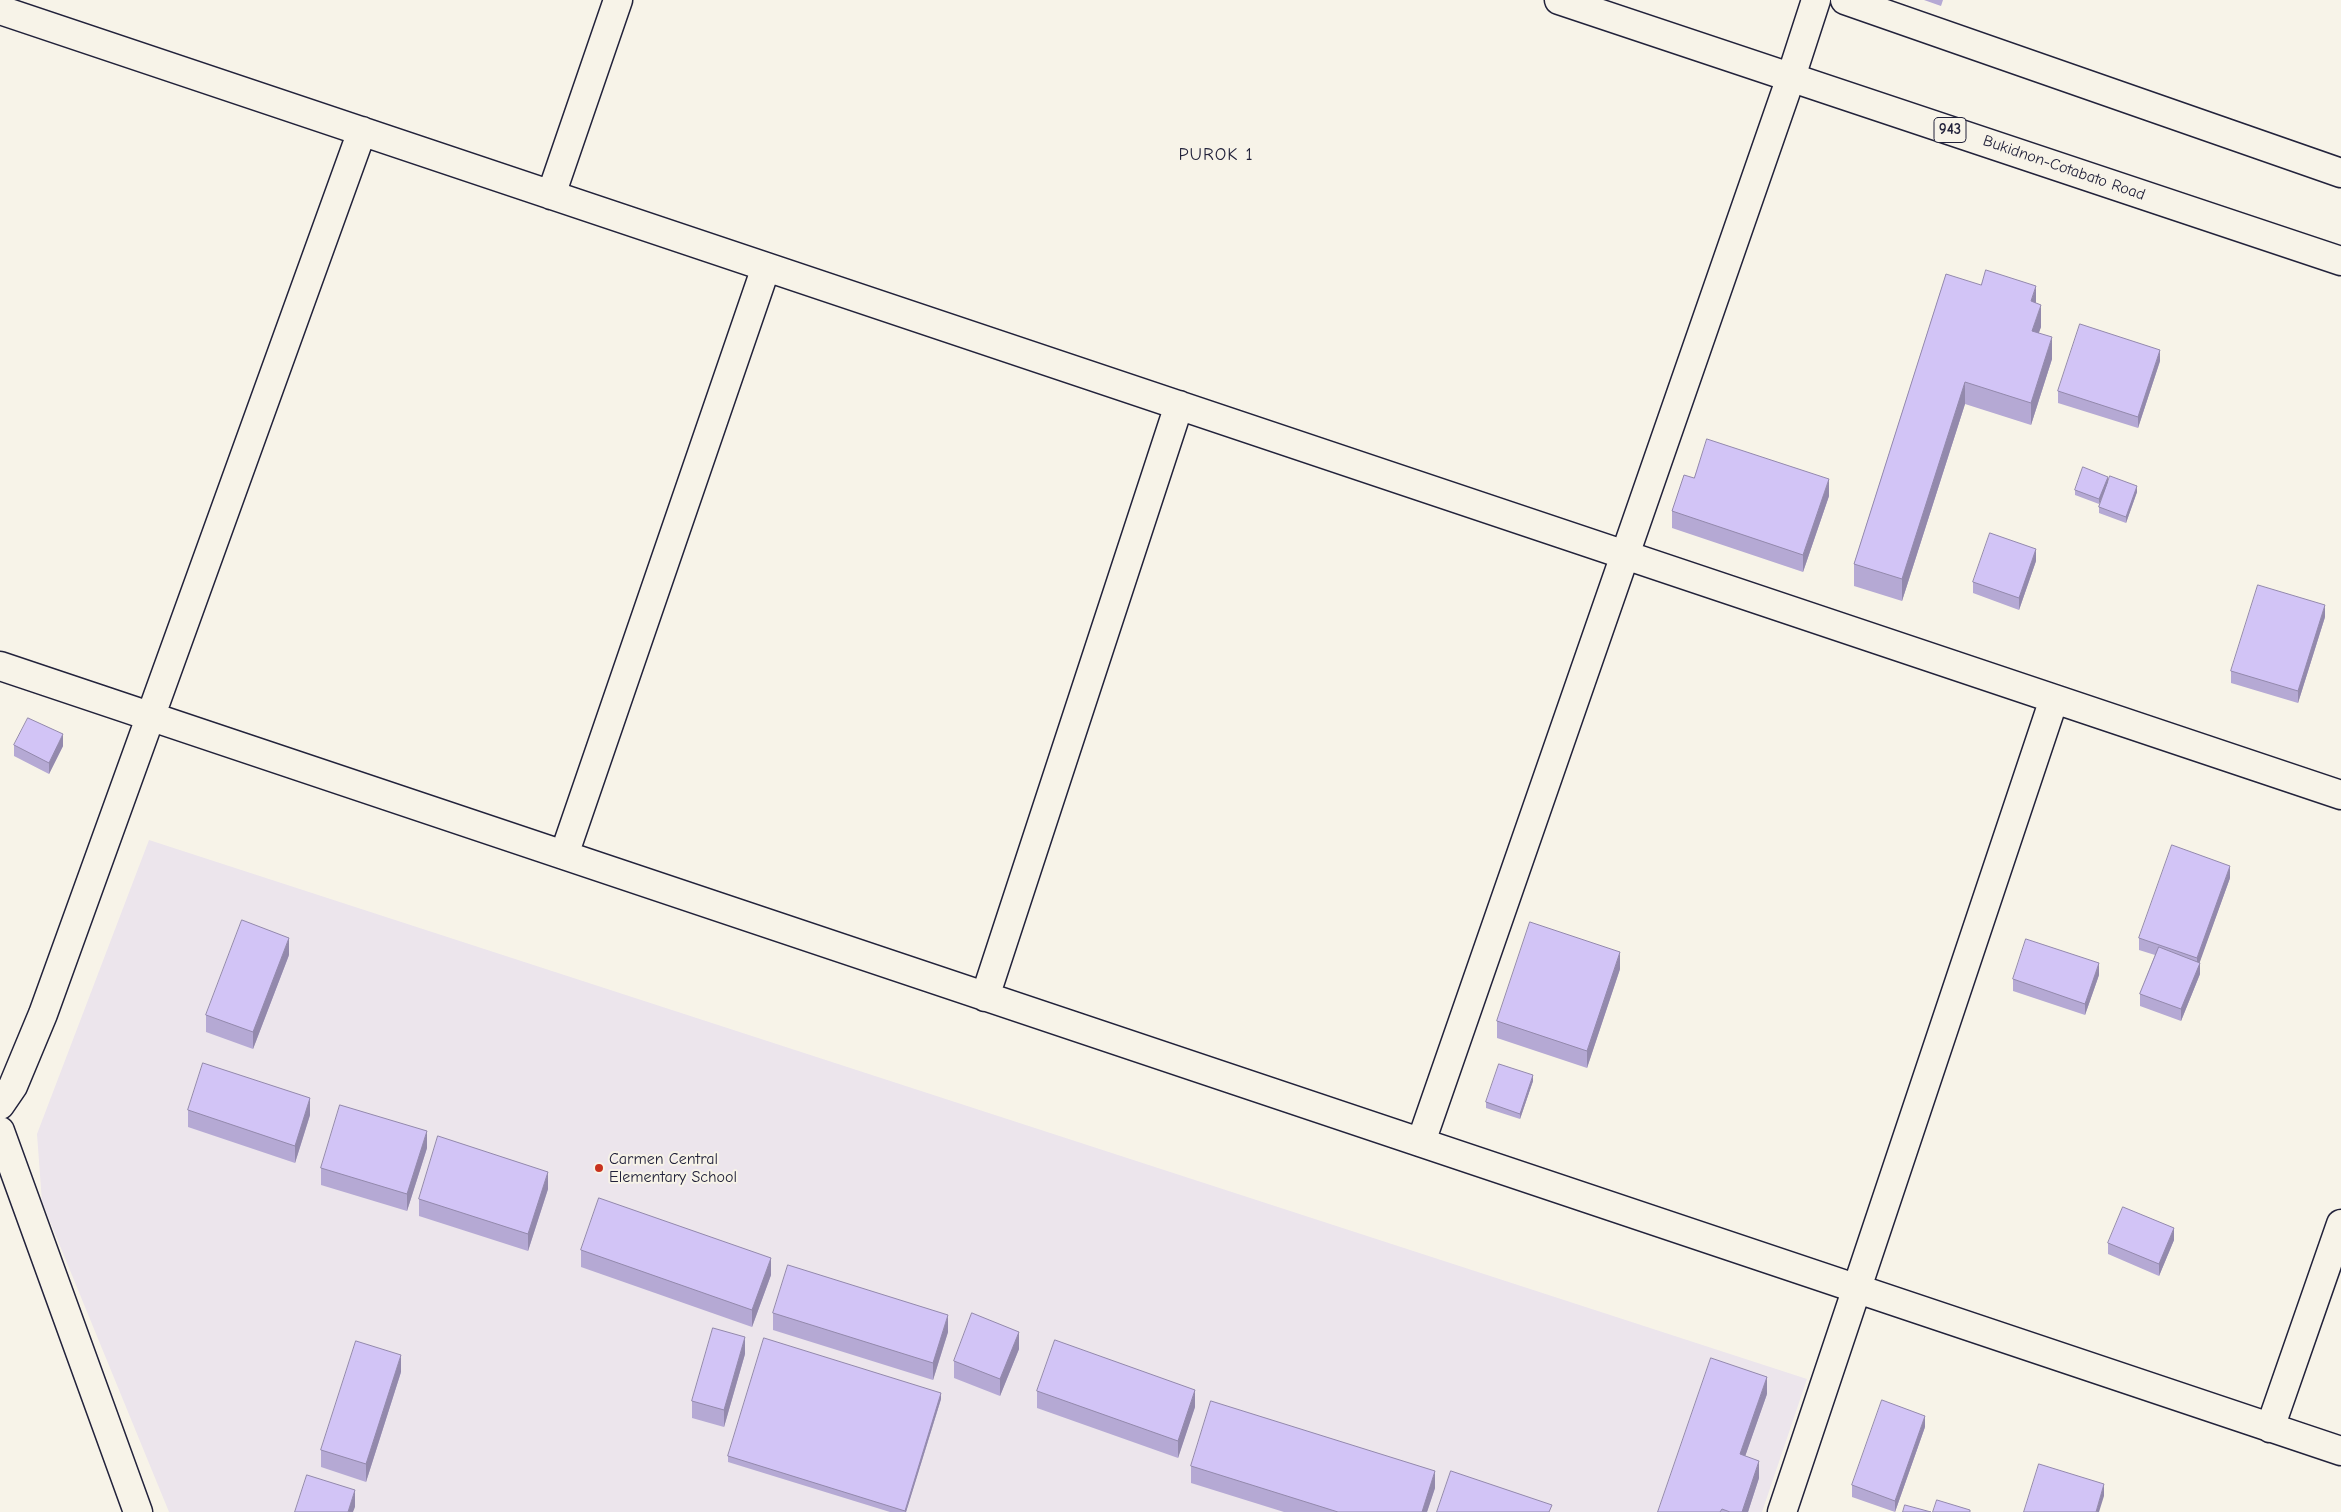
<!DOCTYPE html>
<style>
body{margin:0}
canvas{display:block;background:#f7f3e8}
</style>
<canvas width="2341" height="1512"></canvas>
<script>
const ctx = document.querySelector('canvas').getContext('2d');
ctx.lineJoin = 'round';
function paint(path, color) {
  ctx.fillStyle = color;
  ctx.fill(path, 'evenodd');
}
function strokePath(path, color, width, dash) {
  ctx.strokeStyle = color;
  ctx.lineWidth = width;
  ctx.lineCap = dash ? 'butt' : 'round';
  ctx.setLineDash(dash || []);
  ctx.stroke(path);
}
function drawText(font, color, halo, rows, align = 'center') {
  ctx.font = font + ' "Comic Neue",sans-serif';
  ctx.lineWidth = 4;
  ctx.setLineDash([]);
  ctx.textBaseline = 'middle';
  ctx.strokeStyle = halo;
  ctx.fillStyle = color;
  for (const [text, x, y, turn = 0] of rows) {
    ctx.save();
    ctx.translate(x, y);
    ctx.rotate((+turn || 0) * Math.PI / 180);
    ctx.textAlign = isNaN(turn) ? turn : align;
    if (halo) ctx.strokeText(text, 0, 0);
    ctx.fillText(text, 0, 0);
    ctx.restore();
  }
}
paint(new Path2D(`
 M149,840L1807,1379L1762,1512H169L42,1202L37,1134Z`), '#ece5ec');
const minor = new Path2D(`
 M1845,0L2341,173
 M0,10L2341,795
 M551,195L618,0
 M0,666L2341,1451
 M564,855L766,267
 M985,997L1179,405
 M0,1105L13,1086L43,1014L362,131
 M0,1131L138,1512
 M1421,1142L1791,77L1816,0
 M2270,1428L2341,1224
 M1782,1512L2054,699`);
const highway = new Path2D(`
 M1559,0L2341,261`);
strokePath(minor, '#22223b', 31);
strokePath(highway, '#22223b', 31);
strokePath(minor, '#f7f3e8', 28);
strokePath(highway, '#f7f3e8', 28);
paint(new Path2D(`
 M1924,0H1943L1941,6Z
 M1946,274L2041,327L2038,333L2052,359L2031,425L1965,404L1902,601L1854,586V564Z
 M2160,361L2138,428L2058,403V391Z
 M1694,478L1829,496L1803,572L1672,528V511Z
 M2108,481L2137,492L2126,523L2099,513V507L2104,493L2099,504L2075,495V490Z
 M2036,561L2019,610L1973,593V582Z
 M2325,617L2298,703L2231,683V671Z
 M14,745L63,746L49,774L14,756Z
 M2230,878L2199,963L2200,974L2181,1021L2140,1006V994L2155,955L2139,950V938Z
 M289,955L253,1049L206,1032V1015Z
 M1620,969L1587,1068L1497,1038V1021Z
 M2099,975L2085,1015L2013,991V979Z
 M1533,1081L1520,1119L1486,1108V1102Z
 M188,1110L310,1115L295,1163L188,1127Z
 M427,1148L407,1211L321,1185V1168Z
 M548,1189L528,1251L419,1216V1199Z
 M2174,1240L2159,1276L2108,1254V1243Z
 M581,1250L771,1275L752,1327L581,1267Z
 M773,1313L948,1332L933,1380L773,1330Z
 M1019,1349L1000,1396L954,1378V1361Z
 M745,1354L724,1427L692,1418V1401Z
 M401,1372L366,1482L321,1467V1450Z
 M1037,1391L1195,1407L1178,1458L1037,1408Z
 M1767,1394L1745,1456L1759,1478L1748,1512H1658Z
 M941,1399L906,1512H890L728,1462V1456Z
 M1925,1427L1895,1512L1852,1497V1485Z
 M1191,1466L1435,1488L1427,1512H1284L1191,1483Z`), '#b5a9d4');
paint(new Path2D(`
 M2036,286V308L2031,301Z
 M2041,305V327L2032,353V331Z
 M2052,337V359L2031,425V403Z
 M2160,350V361L2138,428V417Z
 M1965,382V404L1902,601V579Z
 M2108,477V483L2099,504V499Z
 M1829,479V496L1803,572V555Z
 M2137,486V492L2126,523V517Z
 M2036,549V561L2019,610V598Z
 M2325,605V617L2298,703V691Z
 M63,734V746L49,774V763Z
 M2230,866V878L2197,970V958Z
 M289,938V955L253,1049V1032Z
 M1620,952V969L1587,1068V1051Z
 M2099,963V975L2085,1015V1004Z
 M2200,963V974L2181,1021V1009Z
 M1533,1075V1081L1520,1119V1114Z
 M310,1098V1115L295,1163V1146Z
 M427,1131V1148L407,1211V1194Z
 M548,1172V1189L528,1251V1234Z
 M2174,1228V1240L2159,1276V1264Z
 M771,1258V1275L752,1327V1310Z
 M948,1315V1332L933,1380V1363Z
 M1019,1332V1349L1000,1396V1379Z
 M745,1337V1354L724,1427V1410Z
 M401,1355V1372L366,1482V1464Z
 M1767,1377V1394L1740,1471V1454Z
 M1195,1390V1407L1178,1458V1441Z
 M941,1393V1399L906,1512H905Z
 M1925,1416V1427L1895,1512V1501Z
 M1759,1461V1478L1748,1512H1742Z
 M1435,1471V1488L1427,1512H1422Z
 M2104,1484V1496L2099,1512H2096Z
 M355,1490V1507L353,1512H348Z`), '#9389ac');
const building = new Path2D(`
 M1986,270L2036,286L2031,301L2041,305L2032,331L2052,337L2031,403L1965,382L1902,579L1854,564L1946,274L1981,285Z
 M2080,324L2160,350L2138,417L2058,391Z
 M1707,439L1829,479L1803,555L1672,511L1684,475L1694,478Z
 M2083,467L2108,477L2099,499L2075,490Z
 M2110,476L2137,486L2126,517L2099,507Z
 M1990,533L2036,549L2019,598L1973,582Z
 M2258,585L2325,605L2298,691L2231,671Z
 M28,718L63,734L49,763L14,745Z
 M2172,845L2230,866L2197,958L2139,938Z
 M242,920L289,938L253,1032L206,1015Z
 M1530,922L1620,952L1587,1051L1497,1021Z
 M2026,939L2099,963L2085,1004L2013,979Z
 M2159,947L2200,963L2181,1009L2140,994Z
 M203,1063L310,1098L295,1146L188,1110Z
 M1499,1064L1533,1075L1520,1114L1486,1102Z
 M340,1105L427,1131L407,1194L321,1168Z
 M438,1136L548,1172L528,1234L419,1199Z
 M599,1198L771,1258L752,1310L581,1250Z
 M2123,1207L2174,1228L2159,1264L2108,1243Z
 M788,1265L948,1315L933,1363L773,1313Z
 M972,1313L1019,1332L1000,1379L954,1361Z
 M713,1328L745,1337L724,1410L692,1401Z
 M764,1338L941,1393L905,1511L728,1456Z
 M1055,1340L1195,1390L1178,1441L1037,1391Z
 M356,1341L401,1355L366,1464L321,1450Z
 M1711,1358L1767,1377L1740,1454L1759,1461L1742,1512H1730L1722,1509L1720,1512H1658Z
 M1882,1400L1925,1416L1895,1501L1852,1485Z
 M1211,1401L1435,1471L1422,1512H1338L1191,1466Z
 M2039,1464L2104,1484L2096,1512H2024Z
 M1451,1471L1552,1505L1549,1512H1437Z
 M307,1475L355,1490L348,1512H295Z
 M1937,1500L1970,1510V1512H1933Z
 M1905,1505L1931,1512H1903Z`);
paint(building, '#d2c4f6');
strokePath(building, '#9389ac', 1);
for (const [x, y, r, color] of [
 [599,1168,5,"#c8321e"]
]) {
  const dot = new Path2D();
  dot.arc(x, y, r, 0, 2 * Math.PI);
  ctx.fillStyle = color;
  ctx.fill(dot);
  strokePath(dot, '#f7f3e8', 2);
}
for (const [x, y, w] of [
 [1950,130,32]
]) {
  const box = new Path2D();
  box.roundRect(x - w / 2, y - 12.5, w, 25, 4);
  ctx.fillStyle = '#f7f3e8';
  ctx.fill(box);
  strokePath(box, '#22223b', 1);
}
drawText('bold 15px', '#22223b', null, [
 ["943",1950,130]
]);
drawText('16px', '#22223b', '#f7f3e8', [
 ["Bukidnon-Cotabato Road",2064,168,19]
]);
drawText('16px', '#22223b', '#f7f3e8', [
 ["Carmen Central",609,1159],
 ["Elementary School",609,1177]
], 'left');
ctx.letterSpacing = '1px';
drawText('18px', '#22223b', '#f7f3e8', [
 ["PUROK 1",1216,155]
]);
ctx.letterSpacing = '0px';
</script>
